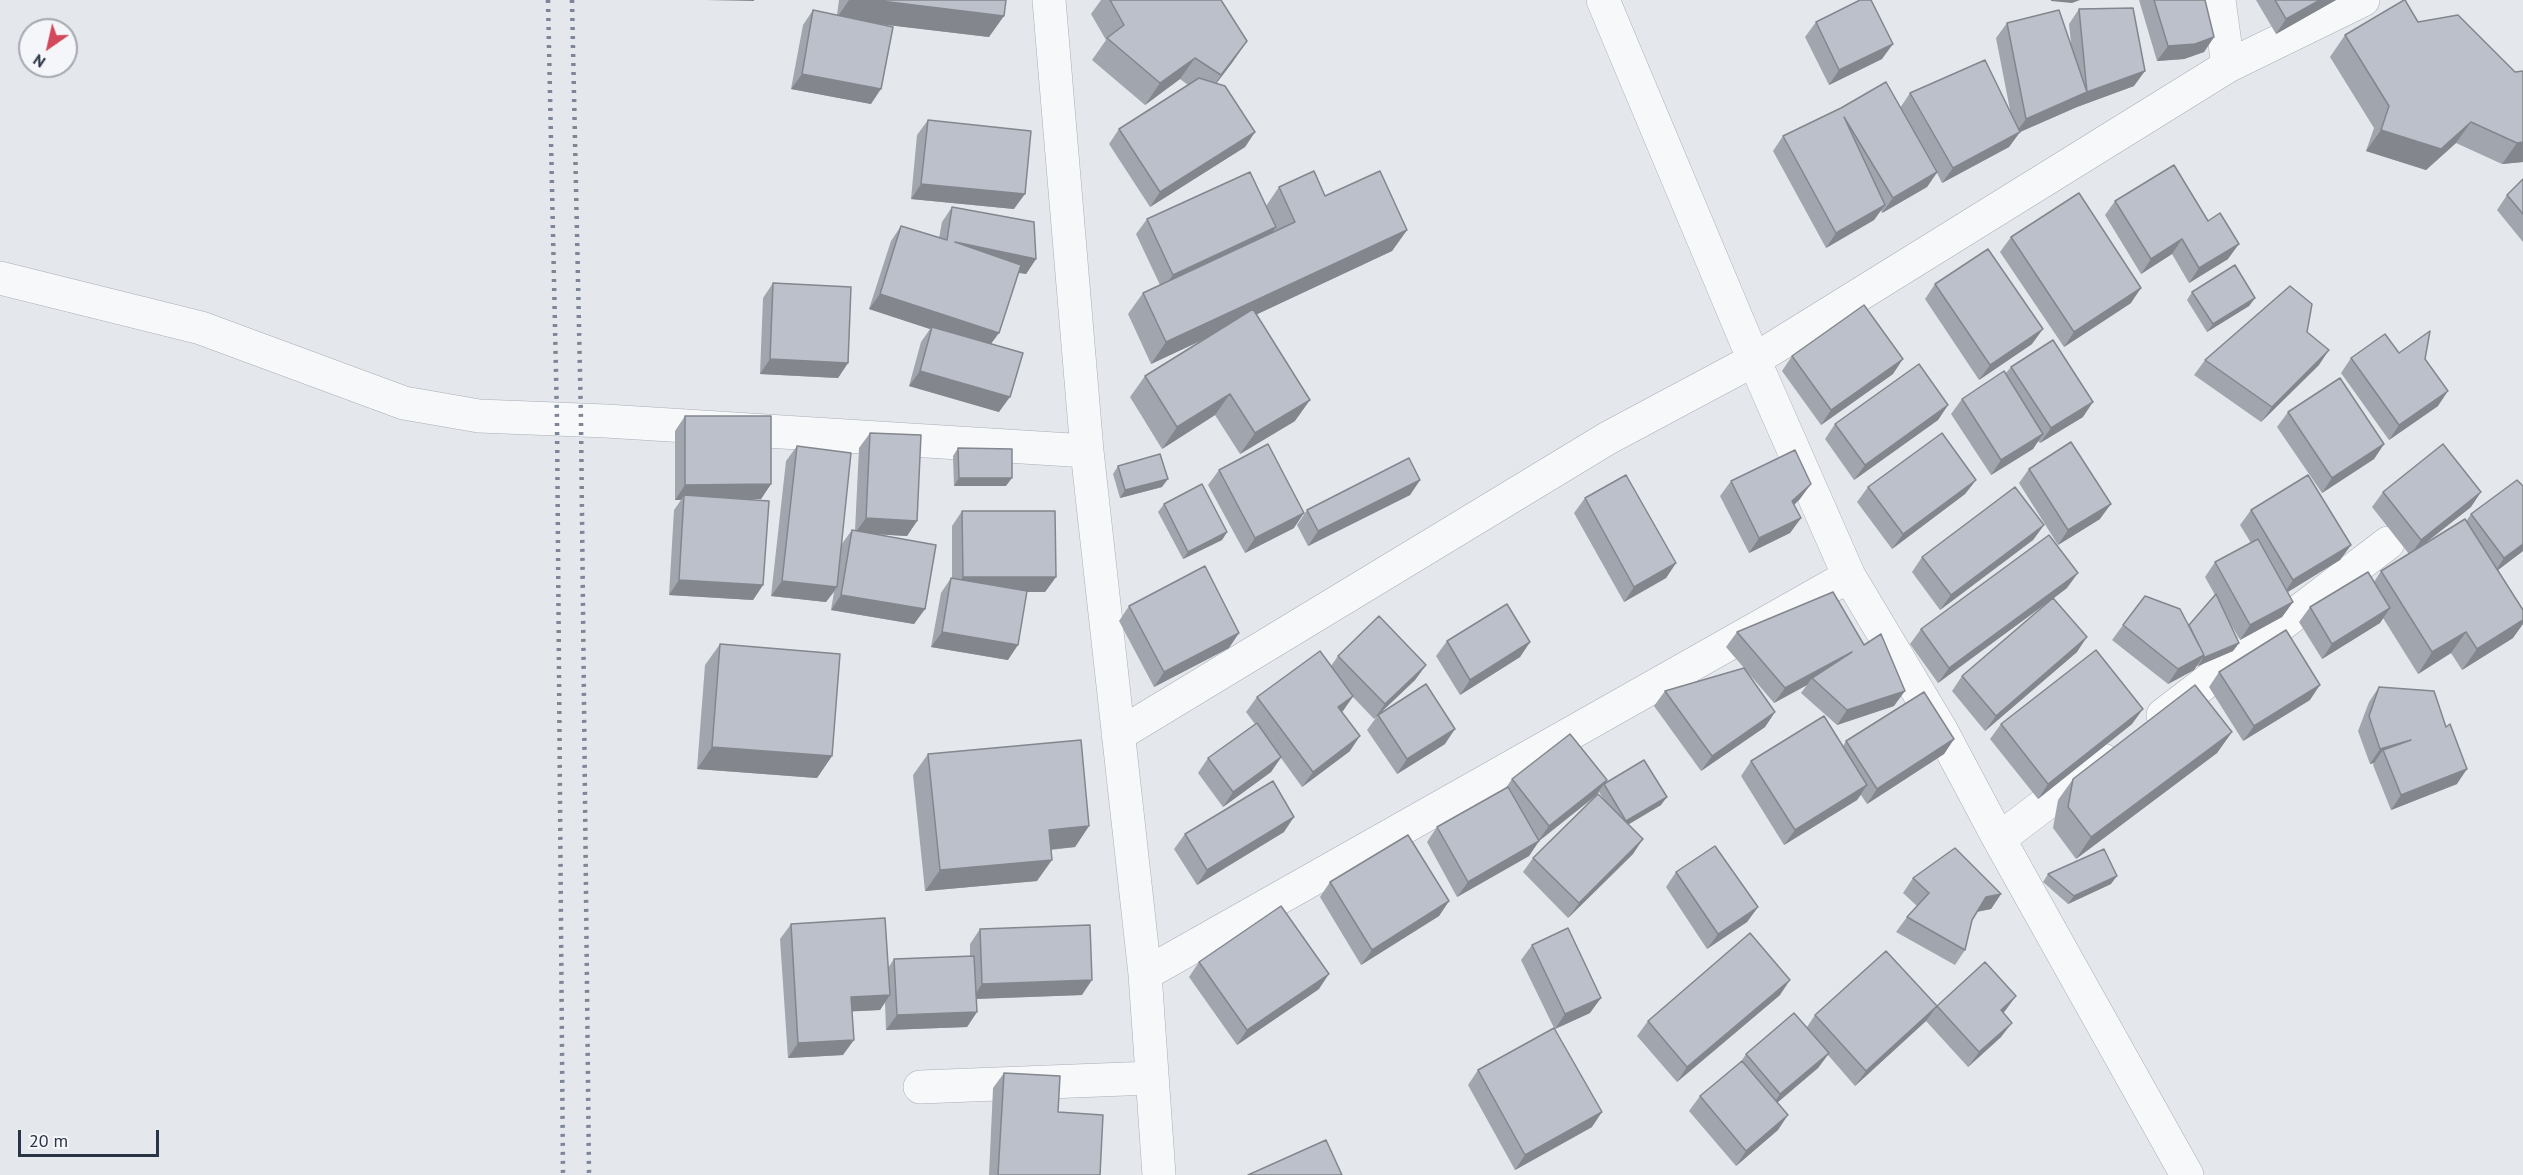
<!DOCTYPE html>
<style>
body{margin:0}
#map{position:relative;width:2523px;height:1175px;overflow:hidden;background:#e4e7ec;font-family:"PT Sans",sans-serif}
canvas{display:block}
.north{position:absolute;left:18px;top:18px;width:60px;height:60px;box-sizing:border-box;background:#f4f6f9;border:2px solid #a4a8b1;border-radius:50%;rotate:214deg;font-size:16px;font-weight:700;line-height:24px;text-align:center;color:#2b3445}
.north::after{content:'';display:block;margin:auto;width:21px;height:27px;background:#d1495b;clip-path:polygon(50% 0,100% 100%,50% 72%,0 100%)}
.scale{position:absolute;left:18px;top:1130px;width:141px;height:27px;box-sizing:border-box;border:3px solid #2b3445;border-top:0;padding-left:8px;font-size:18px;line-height:21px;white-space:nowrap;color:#2b3445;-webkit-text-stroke:4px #f4f6f9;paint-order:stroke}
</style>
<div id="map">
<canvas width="2523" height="1175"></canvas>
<div class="north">N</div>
<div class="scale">20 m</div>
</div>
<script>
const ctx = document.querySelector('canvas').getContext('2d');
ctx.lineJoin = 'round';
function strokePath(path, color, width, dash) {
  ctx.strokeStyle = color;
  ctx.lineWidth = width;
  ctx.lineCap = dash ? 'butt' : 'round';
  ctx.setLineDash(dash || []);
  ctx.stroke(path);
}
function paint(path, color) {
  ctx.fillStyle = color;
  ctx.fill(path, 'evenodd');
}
const street = new Path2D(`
 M1049,0L1087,451L1145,974L1159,1175
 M1603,0L1754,360L2228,66L2363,0
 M2219,0L2228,66
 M0,278L201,328L404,403L479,416L606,421L1087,451
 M2163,715L2388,543
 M1118,735L1608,438L1754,360L1849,576L1941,730L1999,839L2187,1175
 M1999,839L2103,760
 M1145,974L1849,576
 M920,1087L1151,1078`);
strokePath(street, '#a9aeb7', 34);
strokePath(street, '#f7f8fa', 33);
strokePath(new Path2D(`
 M548,0L557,420L563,1175
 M572,0L581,420L589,1175`), '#7d8696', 4.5, [3, 6]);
paint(new Path2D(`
 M839,0H1006L989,37L881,24L871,104L791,89L803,25L813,10L837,15Z
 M1101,0H1221L1247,41L1216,83L1255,132L1245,147L1150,207L1109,144L1119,129L1188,85L1180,79L1145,105L1092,60L1106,40L1091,14Z
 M2139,0H2205L2214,37L2204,52L2184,59L2157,61Z
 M2256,0H2336L2276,34Z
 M2079,9L2134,86L2077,107L2020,132L2009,147L1942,183L1937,173L1927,187L1882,213L1881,210L1874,220L1826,248L1773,151L1783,136L1900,108L1910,93L2011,115L1996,38L2007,23L2071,43L2069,24Z
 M1816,22L1882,59L1829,85L1805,37Z
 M2418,22L2515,72L2523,71V162L2502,164L2456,143L2426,170L2366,151L2374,128L2330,57L2345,35Z
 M928,120L1014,209L911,199L917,135Z
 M2523,179V242L2497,210L2507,195Z
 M1279,187L1325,196L1407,230L1392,251L1257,314L1295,421L1240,454L1215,415L1162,449L1130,397L1145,376L1209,337L1151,364L1128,314L1143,293L1160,285L1136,234L1147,219L1266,206Z
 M2115,201L2228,259L2189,283L2172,254L2141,274L2105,215Z
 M952,207L1036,259L1026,274L1018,273L991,344L999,412L909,386L921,342L930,329L869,309L891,241L901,226L939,238L942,222Z
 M2011,237L2131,303L2064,347L2000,252Z
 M773,283L848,363L838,378L760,374L763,298Z
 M1935,284L2032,344L1979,380L1925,299Z
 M2192,292L2255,298L2249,306L2207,332L2187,300Z
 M2399,353L2425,359L2438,406L2389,440L2341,373L2351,358Z
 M1792,356L1893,374L1821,425L1782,371Z
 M2205,360L2319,365L2261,422L2194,375Z
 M2011,367L2083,417L2040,443L2038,441L2033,449L1991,475L1951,414L1962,399L2005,374Z
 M1948,405L1938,420L1854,480L1825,439L1835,424Z
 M2288,412L2384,444L2374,459L2322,493L2277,427Z
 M685,416L771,484L761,499H751L763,585L753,600L669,595L674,510L681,500H675V431Z
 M870,433L917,521L907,536L874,534L925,609L914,624L831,610L834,592L826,602L771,596L786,461L797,446L841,545L852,530L855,531L859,448Z
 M958,448L1006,486H954L953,456Z
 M1118,466L1162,487L1120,498L1113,474Z
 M2029,469L2100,519L2058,545L2019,483Z
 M1219,470L1294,528L1245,553L1208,485Z
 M1420,480L1410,495L1308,546L1297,525L1307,510Z
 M1976,480L1965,494L1892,549L1857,502L1868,487Z
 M1731,481L1800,499L1794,505L1801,518L1790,533L1749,553L1720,496Z
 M2523,486V551L2498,570L2513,638L2462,670L2451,653L2418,674L2383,618L2380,623L2322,659L2299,622L2310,607L2374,582L2381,571L2409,554L2372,507L2383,492L2471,507L2423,545L2467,520L2471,514Z
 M1585,498L1676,563L1666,578L1624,602L1574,513Z
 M1164,504L1227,532L1222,540L1183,559L1158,512Z
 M2251,510L2351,545L2340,560L2287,592L2293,602L2282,617L2240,640L2226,616L2239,643L2233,651L2198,666L2197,665L2194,670L2168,684L2112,640L2123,625H2189L2215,595L2205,577L2215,562L2251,543L2240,525Z
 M962,511L1056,577L1045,592H1027L1008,660L931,647L941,593L951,578H952V526Z
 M2044,525L2033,540L1940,610L1912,572L1922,557Z
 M2067,588L2053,599L2077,652L1985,731L1952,691L1962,676L2051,600L1938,683L1910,644L1921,629Z
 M1129,606L1229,648L1154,687L1119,621Z
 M1737,632L1894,706L1837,725L1801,693L1807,685L1774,703L1726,647Z
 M1447,641L1530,642L1520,657L1460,695L1436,656Z
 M720,644L832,756L817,778L697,769L705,665Z
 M1338,656L1426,665L1415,680L1378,715L1445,744L1397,774L1367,730L1378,715L1374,719L1353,697L1342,712L1350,751L1302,787L1281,758L1271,772L1223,807L1198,773L1208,758L1255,724L1246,712L1257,697L1331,666Z
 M2219,672L2310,700L2243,741L2209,687Z
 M2379,687L2446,727L2457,784L2391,810L2373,765L2374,763L2370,764L2358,731L2369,702Z
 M1665,691L1775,712L1765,727L1701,771L1654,706Z
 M2001,724H2132L2038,799L1990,739Z
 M2232,732L2217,753L2076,859L2053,828L2058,800L2073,779Z
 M1954,739L1944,754L1867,804L1861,795L1857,800L1784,845L1741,776L1751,761L1843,746L1846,741Z
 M928,754L1089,826L1075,847L1051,850L1037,881L925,891L913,775Z
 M1512,779L1607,780L1605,784L1661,805L1628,824L1633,854L1568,918L1523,872L1533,858L1596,796L1539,841L1529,856L1457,897L1427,842L1437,827L1505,789ZM1599,792L1604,800L1597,795Z
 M1284,832L1197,885L1174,849L1185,834Z
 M1676,872L1758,907L1747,922L1707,949L1666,887Z
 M2048,874L2111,884L2068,904L2043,882Z
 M1913,878L2001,894L1991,909L1977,912L1972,920L1965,950L1955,965L1896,932L1907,917L1917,906L1903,893Z
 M1330,882L1449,901L1439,916L1361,965L1320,897Z
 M791,924L888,968L894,959L970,956V944L980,929L1082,995L977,999V1012L967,1027L886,1030L885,1002L880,1010L852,1011L843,1055L788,1058L780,939Z
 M1532,945L1590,1013L1555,1029L1592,1127L1515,1170L1468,1085L1478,1070L1554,1028L1521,960Z
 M1199,962L1319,989L1237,1045L1189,977Z
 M1780,995L1677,1082L1637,1036L1648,1021Z
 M1937,1006L2005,1011L2003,1013L2001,1037L1968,1067L1926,1021L1855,1086L1828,1055L1818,1068L1777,1102L1778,1130L1736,1166L1689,1111L1700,1096L1740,1063L1746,1054L1807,1027L1815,1015Z
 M1004,1073L1058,1112L1100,1175H981H989L993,1088Z`), '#a1a5ae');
paint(new Path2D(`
 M706,0H754V1Z
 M849,0H873L1004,16L989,37L836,19Z
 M2051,0H2080L2072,3L2051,1Z
 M2320,0H2336L2276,34L2286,19Z
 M2214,37L2204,52L2184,59L2157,61L2168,46Z
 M1247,41L1232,63L1206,97L1221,75Z
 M1893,44L1882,59L1829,85L1839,70Z
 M1195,58L1180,79L1145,105L1160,83Z
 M2145,71L2134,86L2077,107L2020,132L2009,147L1942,183L1953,168L2015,134L2026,119L2087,92Z
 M802,74L881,89L871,104L791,89Z
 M2471,122L2456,143L2426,170L2366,151L2381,130Z
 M1255,132L1245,147L1150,207L1160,192Z
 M2523,142V162L2502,164L2517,143Z
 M1937,172L1927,187L1882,213L1893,198Z
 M921,184L1025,194L1014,209L911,199Z
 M1885,205L1874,220L1826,248L1836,233Z
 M1276,227L1265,242L1162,290L1173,275Z
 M1407,230L1392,251L1151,364L1166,342Z
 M2182,239L2172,254L2141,274L2151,259Z
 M955,242L1036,259L1026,274L944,257Z
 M2239,244L2228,259L2189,283L2199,268Z
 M2141,288L2131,303L2064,347L2074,332Z
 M880,294L999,333L988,348L932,327L930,329L869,309Z
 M2255,298L2249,306L2207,332L2213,324Z
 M2043,329L2032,344L1979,380L1990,365Z
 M2329,350L2319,365L2261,422L2272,407Z
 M770,359L848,363L838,378L760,374Z
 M1903,359L1893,374L1821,425L1831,410Z
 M920,371L1010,397L999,412L909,386Z
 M2448,391L2438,406L2389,440L2399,425Z
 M1230,394L1215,415L1162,449L1177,427Z
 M1310,400L1295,421L1240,454L1255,433Z
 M2093,402L2083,417L2040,443L2051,428Z
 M1948,405L1938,420L1854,480L1865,465Z
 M2043,434L2033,449L1991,475L2001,460Z
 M2384,444L2374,459L2322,493L2332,478Z
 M959,478H1012L1006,486H954Z
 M1168,479L1162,487L1120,498L1125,490Z
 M1420,480L1410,495L1308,546L1318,531Z
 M1976,480L1965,494L1892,549L1903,534Z
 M771,484L761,499L684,500V495L681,500H675L685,485Z
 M1811,484L1800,499L1782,516L1792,501Z
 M2481,492L2471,507L2410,555L2421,540Z
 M2111,504L2100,519L2058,545L2068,530Z
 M1304,513L1294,528L1245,553L1255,538Z
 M866,518L917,521L907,536L855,533Z
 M1801,518L1790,533L1749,553L1759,538Z
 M2044,525L2033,540L1940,610L1951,595Z
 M1227,532L1222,540L1183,559L1188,552Z
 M2523,544V551L2494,573L2504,558Z
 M2351,545L2340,560L2283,595L2293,580Z
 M1676,563L1666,578L1624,602L1634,587Z
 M2078,573L2067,588L1938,683L1949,668Z
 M963,577H1056L1045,592H952Z
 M679,580L763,585L753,600L669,595Z
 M782,581L837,587L826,602L771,596Z
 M841,595L925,609L914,624L831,610Z
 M2293,602L2282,617L2240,640L2250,625Z
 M2390,608L2380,623L2322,659L2332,644Z
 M2523,620V624L2513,638L2462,670L2477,649Z
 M942,632L1018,645L1008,660L931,647Z
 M2466,632L2451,653L2418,674L2432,652Z
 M1239,633L1229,648L1154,687L1164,672Z
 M2087,637L2077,652L1985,731L1996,716Z
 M1530,642L1520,657L1460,695L1470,680Z
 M2239,643L2233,651L2198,666L2203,658Z
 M1852,652L1812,678L1807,685L1774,703L1785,688Z
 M2204,655L2194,670L2168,684L2178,669Z
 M1426,665L1415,680L1374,719L1385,704Z
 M2320,685L2310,700L2243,741L2254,726Z
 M1905,691L1894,706L1837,725L1847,710Z
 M1353,696L1343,711L1328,722L1338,707Z
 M2143,709L2132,724L2038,799L2048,784Z
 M1775,712L1765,727L1701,771L1712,756Z
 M1455,729L1445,744L1397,774L1407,759Z
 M2232,732L2217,753L2076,859L2091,837Z
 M1360,736L1350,751L1302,787L1313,772Z
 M1954,739L1944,754L1867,804L1877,789Z
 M2411,740L2383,750L2374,763L2370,764L2380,749Z
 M712,747L832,756L817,778L697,769Z
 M1281,757L1271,772L1223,807L1233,792Z
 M2467,769L2457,784L2391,810L2401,795Z
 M1607,780L1596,795L1539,841L1529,856L1457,897L1468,882L1538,841L1549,826Z
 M1867,785L1857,800L1784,845L1795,830Z
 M1667,797L1661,805L1621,829L1626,821Z
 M1294,817L1284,832L1197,885L1207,870Z
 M1089,826L1075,847L1034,851L1049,830Z
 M1643,839L1633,854L1568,918L1579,903Z
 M1052,860L1037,881L925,891L940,870Z
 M2117,876L2111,884L2068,904L2074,896Z
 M2001,894L1991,909L1975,912L1986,897Z
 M1449,901L1439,916L1361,965L1372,950Z
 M1758,907L1747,922L1707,949L1718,934Z
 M1329,974L1319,989L1237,1045L1247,1030Z
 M1092,980L1082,995L972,999L982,984Z
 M1790,980L1780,995L1677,1082L1687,1067Z
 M890,995L880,1010L841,1012L851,997Z
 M2016,996L2005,1011L1990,1025L2001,1010Z
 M1601,998L1590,1013L1555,1029L1565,1014Z
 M1937,1006L1926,1021L1855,1086L1866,1071Z
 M977,1012L967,1027L886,1030L897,1015Z
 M2012,1023L2001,1037L1968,1067L1979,1052Z
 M854,1040L843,1055L788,1058L798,1043Z
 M1829,1053L1818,1068L1770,1109L1780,1094Z
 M1602,1112L1592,1127L1515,1170L1525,1155Z
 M1788,1115L1778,1130L1736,1166L1746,1151Z`), '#83868d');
const building = new Path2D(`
 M873,0H1006L1004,16Z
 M1110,0H1221L1247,41L1221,75L1195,58L1160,83L1107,38L1124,25Z
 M1860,0H1871L1893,44L1839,70L1816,22Z
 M2154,0H2205L2214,37L2195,44L2168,46Z
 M2275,0H2320L2286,19Z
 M2404,0H2405L2418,22L2458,15L2515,72L2523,71V142L2517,143L2471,122L2441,149L2381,130L2389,106L2345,35Z
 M2133,8L2145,71L2087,92L2026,119L2007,23L2059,10L2087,92L2079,9Z
 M813,10L893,27L881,89L802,74Z
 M1985,60L2020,132L1953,168L1910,93Z
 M1199,78L1225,86L1255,132L1160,192L1119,129Z
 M1886,82L1937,172L1893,198L1844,117L1885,205L1836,233L1783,136L1841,108Z
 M928,120L1031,131L1025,194L921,184Z
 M2174,165L2208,221L2220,213L2239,244L2199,268L2182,239L2151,259L2115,201Z
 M1314,171L1325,196L1380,171L1407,230L1166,342L1143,293L1295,222L1279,187Z
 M1250,172L1276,227L1173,275L1147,219Z
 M2523,179V214L2507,195Z
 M2079,193L2141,288L2074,332L2011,237Z
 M952,207L1034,222L1036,259L955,242L1021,265L999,333L880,294L901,226L947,240Z
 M1988,249L2043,329L1990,365L1935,284Z
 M2235,265L2255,298L2213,324L2192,292Z
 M773,283L851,287L848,363L770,359Z
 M2290,286L2312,304L2307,332L2329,350L2272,407L2205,360Z
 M1864,305L1903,359L1831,410L1792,356Z
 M1253,309L1310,400L1255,433L1230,394L1177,427L1145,376Z
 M932,327L1023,353L1010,397L920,371Z
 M2430,331L2425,359L2448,391L2399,425L2351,358L2385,334L2399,353Z
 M2053,340L2093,402L2051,428L2011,367Z
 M1919,364L1948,405L1865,465L1835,424Z
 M2004,371L2043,434L2001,460L1962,399Z
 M2340,378L2384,444L2332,478L2288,412Z
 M685,416H771V484L685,485Z
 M870,433L921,435L917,521L866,518Z
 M1942,433L1976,480L1903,534L1868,487Z
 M2071,442L2111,504L2068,530L2029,469Z
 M1268,444L1304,513L1255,538L1219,470Z
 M2443,444L2481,492L2421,540L2383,492Z
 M797,446L851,453L837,587L782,581Z
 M958,448L1012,449V478H959Z
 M1795,450L1811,484L1792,501L1801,518L1759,538L1731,481Z
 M1160,454L1168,479L1125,490L1118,466Z
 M1409,458L1420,480L1318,531L1307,510Z
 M1626,475L1676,563L1634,587L1585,498Z
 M2308,475L2351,545L2293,580L2251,510Z
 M2517,480L2523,486V544L2504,558L2471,514Z
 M1202,484L1227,532L1188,552L1164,504Z
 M2015,487L2044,525L1951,595L1922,557Z
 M684,495L769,501L763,585L679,580Z
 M962,511H1055L1056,577H963Z
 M2465,519L2523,610V620L2477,649L2466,632L2432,652L2381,571Z
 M852,530L936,545L925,609L841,595Z
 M2049,535L2078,573L1949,668L1921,629Z
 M2258,539L2293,602L2250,625L2215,562Z
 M1205,566L1239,633L1164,672L1129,606Z
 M2368,572L2390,608L2332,644L2310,607Z
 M951,578L1027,591L1018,645L942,632Z
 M1833,592L1864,645L1881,634L1905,691L1847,710L1812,678L1852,652L1785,688L1737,632Z
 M2216,594L2239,643L2203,658L2204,655L2189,625Z
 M2145,596L2180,609L2204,655L2178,669L2123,625Z
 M2053,598L2087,637L1996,716L1962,676Z
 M1507,604L1530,642L1470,680L1447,641Z
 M1379,616L1426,665L1385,704L1338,656Z
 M2286,630L2320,685L2254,726L2219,672Z
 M720,644L840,654L832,756L712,747Z
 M2096,650L2143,709L2048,784L2001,724Z
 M1320,651L1353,696L1338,707L1360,736L1313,772L1257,697Z
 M1744,668L1775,712L1712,756L1665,691Z
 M1426,684L1455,729L1407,759L1378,715Z
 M2195,685L2232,732L2091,837L2068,807L2073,779Z
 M2379,687L2434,691L2446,727L2450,724L2467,769L2401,795L2383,750L2411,740L2380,749L2369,716Z
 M1924,692L1954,739L1877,789L1846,741Z
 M1824,716L1867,785L1795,830L1751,761Z
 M1257,723L1281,757L1233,792L1208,758Z
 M1570,734L1607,780L1549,826L1512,779Z
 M1081,740L1089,826L1049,830L1052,860L940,870L928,754Z
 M1644,760L1667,797L1626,821L1604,784Z
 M1273,781L1294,817L1207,870L1185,834Z
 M1508,787L1539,841L1468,882L1437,827Z
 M1598,794L1643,839L1579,903L1533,858Z
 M1408,835L1449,901L1372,950L1330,882Z
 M1715,846L1758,907L1718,934L1676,872Z
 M1955,848L2001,894L1986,897L1972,920L1965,950L1907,917L1929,893L1913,878Z
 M2104,849L2117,876L2074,896L2048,874Z
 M1281,906L1329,974L1247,1030L1199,962Z
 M885,918L890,995L851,997L854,1040L798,1043L791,924Z
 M1090,925L1092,980L982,984L980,929Z
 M1568,928L1601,998L1565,1014L1532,945Z
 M1750,933L1790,980L1687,1067L1648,1021Z
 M1886,951L1937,1006L1985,962L2016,996L2001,1010L2012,1023L1979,1052L1937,1006L1866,1071L1815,1015Z
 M974,956L977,1012L897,1015L894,959Z
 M1794,1013L1829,1053L1780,1094L1746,1054Z
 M1554,1028L1602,1112L1525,1155L1478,1070Z
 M1742,1061L1788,1115L1746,1151L1700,1096Z
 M1004,1073L1060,1076L1058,1112L1103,1115L1100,1175H998Z
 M1326,1140L1342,1175H1248Z`);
paint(building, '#bbc0ca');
strokePath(building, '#83868d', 1.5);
</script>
